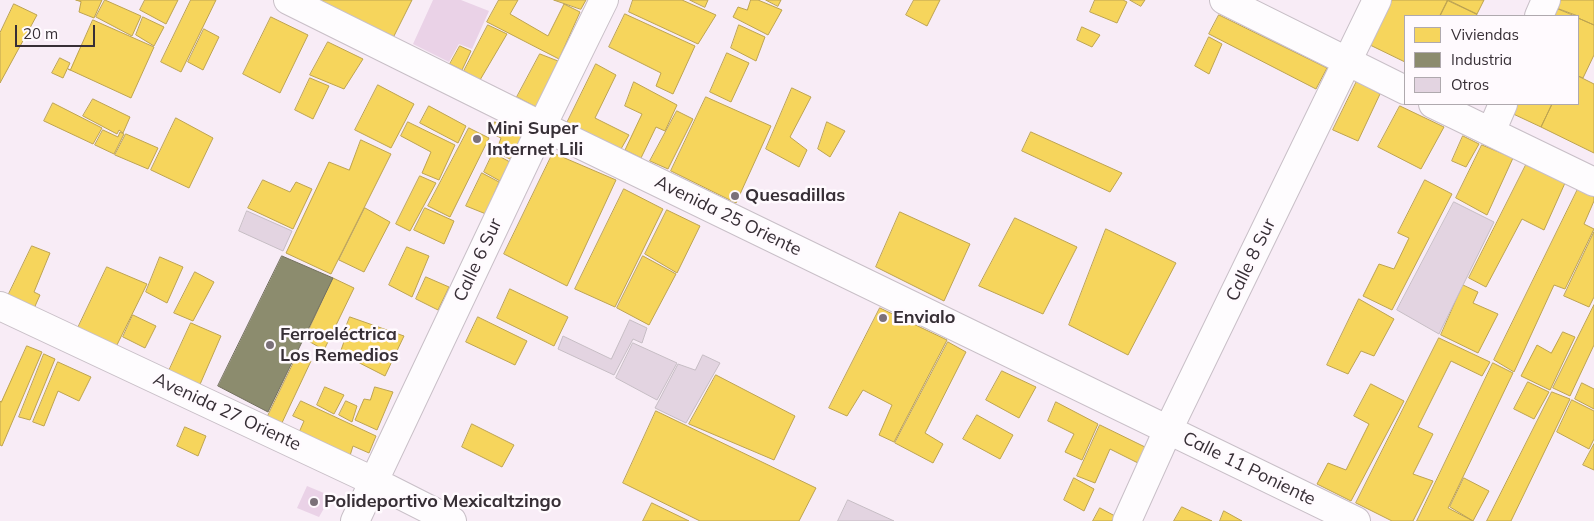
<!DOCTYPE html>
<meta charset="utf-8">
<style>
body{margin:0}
#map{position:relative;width:1594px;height:521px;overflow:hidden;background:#f8ecf6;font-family:Mulish,sans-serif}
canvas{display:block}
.legend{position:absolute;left:1404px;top:15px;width:175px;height:90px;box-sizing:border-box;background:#fffafe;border:1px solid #afa9ae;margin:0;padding:6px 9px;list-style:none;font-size:15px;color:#372f36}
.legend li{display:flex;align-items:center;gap:10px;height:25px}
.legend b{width:25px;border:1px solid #afa9ae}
.scale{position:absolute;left:15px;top:25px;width:80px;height:22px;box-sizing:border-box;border:2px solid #372f36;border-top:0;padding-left:6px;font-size:15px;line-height:18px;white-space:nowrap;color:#372f36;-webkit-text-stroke:4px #fffafe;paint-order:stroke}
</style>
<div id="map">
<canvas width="1594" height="521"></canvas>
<ul class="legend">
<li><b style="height:14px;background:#f6d55c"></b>Viviendas</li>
<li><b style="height:14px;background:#8c8c6e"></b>Industria</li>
<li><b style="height:14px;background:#e3d4e1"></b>Otros</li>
</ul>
<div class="scale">20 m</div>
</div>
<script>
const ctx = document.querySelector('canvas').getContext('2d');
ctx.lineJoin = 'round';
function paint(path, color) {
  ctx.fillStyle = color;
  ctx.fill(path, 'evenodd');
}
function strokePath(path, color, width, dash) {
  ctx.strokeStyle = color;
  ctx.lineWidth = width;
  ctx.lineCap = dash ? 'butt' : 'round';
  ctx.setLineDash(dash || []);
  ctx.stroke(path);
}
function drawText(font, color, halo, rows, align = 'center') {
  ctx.font = font + ' Mulish,sans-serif';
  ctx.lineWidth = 5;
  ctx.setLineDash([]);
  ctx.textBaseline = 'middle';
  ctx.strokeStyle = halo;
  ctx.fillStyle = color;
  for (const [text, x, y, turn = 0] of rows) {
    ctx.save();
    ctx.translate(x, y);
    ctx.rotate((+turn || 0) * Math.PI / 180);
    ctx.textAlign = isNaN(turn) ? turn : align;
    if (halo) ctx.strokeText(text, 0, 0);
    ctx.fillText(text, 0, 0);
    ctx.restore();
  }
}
paint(new Path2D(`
 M433,0H461L489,11L472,49L459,44L449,62L413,44Z
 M307,486L331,496L319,517L297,508Z`), '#ead2e7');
const homes = new Path2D(`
 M76,0H102L94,18L79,12L81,2Z
 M105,0L141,16L132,36L96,17Z
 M145,0H178L166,24L140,10Z
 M191,0H216L181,72L161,62Z
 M315,0H412L394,36Z
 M499,0H518L510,14L548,36L564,4L580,12L559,59L487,22Z
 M554,0H586L581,9Z
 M633,0H682L716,15L698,44L629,12Z
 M690,0H708L705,7Z
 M751,0H758L782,10L768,35L733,17L738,7L747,10Z
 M766,0H781L778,6Z
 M914,0H940L927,26L906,15Z
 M1095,0H1123L1127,2L1117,23L1090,12Z
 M1130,0H1145L1141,6Z
 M1392,0H1448L1440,16H1405V62L1370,45Z
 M1447,0H1484L1477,14Z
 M1448,0L1477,14L1476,16H1440Z
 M1553,0H1594V25L1578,18V16L1551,6Z
 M14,4L37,15L0,83V33Z
 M1558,9L1575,16H1555Z
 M625,14L695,46L673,94L656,86L661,73L609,47Z
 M1219,15L1327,68L1316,89L1209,34Z
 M143,17L164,27L154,46L136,35Z
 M271,17L308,35L280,93L243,74Z
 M1578,18L1594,25V55L1583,78L1578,76Z
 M93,20L154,47L131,98L68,69L70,70Z
 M488,25L507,34L480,80L464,71Z
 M739,25L765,37L756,61L731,48Z
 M1082,27L1100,35L1092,47L1077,40Z
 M204,29L219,37L203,70L188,62Z
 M1209,37L1222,44L1209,74L1195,66Z
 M328,42L363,59L344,89L310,75Z
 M460,46L471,51L462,70L450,64Z
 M727,53L749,63L731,102L710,92Z
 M540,54L558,61L536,107L517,97Z
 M60,58L70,63L63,78L52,73Z
 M596,64L616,75L595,118L629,135L621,149L567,123Z
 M1578,76L1594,84V153L1541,127L1552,104H1578Z
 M310,78L329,86L313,119L295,110Z
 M1357,81L1380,94L1358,141L1333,130Z
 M634,82L677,105L665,131L656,127L641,158L625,150L642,114L625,106Z
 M378,85L414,104L391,148L355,130Z
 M792,88L811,97L790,137L807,150L799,167L766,149Z
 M706,97L771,126L736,203L671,171Z
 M93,99L130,117L123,133L119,130L117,134L83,116Z
 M53,103L102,128L93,144L44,121Z
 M1513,104H1552L1541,127L1509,112Z
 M429,106L466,126L458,143L420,123Z
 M1400,106L1444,127L1421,169L1378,147Z
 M677,111L693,119L668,169L650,161Z
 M176,118L213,138L189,188L151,170Z
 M408,122L455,145L439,180L422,173L431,152L401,136Z
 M495,122L522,137L512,160L496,152L501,138L491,133Z
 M827,122L845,131L830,157L818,149Z
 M469,128L489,138L450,217L428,206Z
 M103,130L118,137L120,132L124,134L114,154L95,145Z
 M1031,132L1122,173L1110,192L1022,151Z
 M126,134L158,148L148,169L115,155Z
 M1463,136L1479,144L1466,167L1452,161Z
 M361,140L391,154L331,274L286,253L329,162L349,170Z
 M1482,145L1513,158L1487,215L1456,198Z
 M493,153L510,162L500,181L484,172Z
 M553,153L616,180L567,286L504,254Z
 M1526,165L1565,183L1544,230L1522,219L1486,287L1469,278Z
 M482,173L499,182L486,214L466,206Z
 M420,176L436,183L410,231L396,224Z
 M263,180L290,192L296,182L312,189L293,229L248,208Z
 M1425,180L1452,194L1392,310L1363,296L1379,264L1394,269L1409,238L1398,233Z
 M624,189L663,209L615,307L575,289Z
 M1578,189L1594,196V201L1584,224L1594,229L1565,289L1554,285L1514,372L1494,360Z
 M365,208L390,222L364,272L339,260Z
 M425,208L454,221L444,244L414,230Z
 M667,210L700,226L677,273L645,254Z
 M900,212L970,244L944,301L876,267Z
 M1015,218L1077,247L1043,314L979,286Z
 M1106,229L1176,263L1128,355L1069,325Z
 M1594,232V297L1589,307L1564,296Z
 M32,246L50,253L34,292L40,295L32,313L6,300Z
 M407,247L429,256L412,297L389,285Z
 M643,256L676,274L649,325L617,308Z
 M160,257L183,267L167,303L146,292Z
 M107,267L147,284L113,353L76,332Z
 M195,272L214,282L193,321L174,313Z
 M426,277L449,287L438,310L416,299Z
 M333,278L354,288L324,350L305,339Z
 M1463,285L1478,292L1473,303L1498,314L1478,353L1441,335Z
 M510,289L568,317L554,346L497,318Z
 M1359,299L1394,319L1374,356L1361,351L1348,374L1327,365Z
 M1594,305V345L1570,396L1553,388Z
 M880,308L947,340L894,442L879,435L892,405L863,390L847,416L829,408Z
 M133,315L156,326L145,348L123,337Z
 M350,317L404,336L385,376L340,353L347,333L344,332Z
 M478,317L527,341L515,365L466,342Z
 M191,323L221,336L198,389L168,373Z
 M1563,332L1575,337L1550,390L1521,376L1537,345L1551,353Z
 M1439,338L1490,362L1482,376L1451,361L1418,427L1433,434L1413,474L1433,481L1413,521H1392L1356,503Z
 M948,342L966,352L925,433L943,444L933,463L895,443Z
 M27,346L42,352L2,446L0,445V401L1,402Z
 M44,354L55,359L30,420L19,417Z
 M297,356L311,361L280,427L266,420Z
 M58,362L91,377L79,401L58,391L44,426L33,422Z
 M1493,363L1513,373L1448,508L1473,521H1417Z
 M1002,371L1036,387L1019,418L986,400Z
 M716,375L795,416L774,460L689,424Z
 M1528,382L1549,392L1534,419L1514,409Z
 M1582,383L1594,389V409L1575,399Z
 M1371,384L1404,401L1351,501L1317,484L1328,463L1346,470L1369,424L1354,416Z
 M325,387L344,395L334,414L317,405Z
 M375,387L393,392L377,430L355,420L364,399L370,400Z
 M1552,392L1570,399L1511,521H1487Z
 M1572,400L1594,411V439L1589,449L1557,432Z
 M301,401L376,436L369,453L353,446L348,462L297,437L304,421L293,416Z
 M346,401L357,406L352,422L339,415Z
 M1056,402L1098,424L1082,460L1065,452L1074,434L1048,421Z
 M656,411L816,488L799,521H700L623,483Z
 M977,415L1013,435L1000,459L963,439Z
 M472,424L514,445L502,467L462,447Z
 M1100,425L1145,447L1138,463L1110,449L1095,483L1077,476Z
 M185,427L206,436L198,456L177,446Z
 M1594,444V470L1583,465Z
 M1074,478L1094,489L1084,511L1064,500Z
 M1464,478L1489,491L1473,521L1450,507Z
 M652,503L689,521H643Z
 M1182,507L1212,521H1174Z
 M1100,508L1115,516L1112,521H1093Z
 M1224,511L1242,521H1220Z`);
paint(homes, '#f6d55c');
strokePath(homes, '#bda351', 1);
const industry = new Path2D(`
 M282,256L333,278L268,412L218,386Z`);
paint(industry, '#8c8c6e');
strokePath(industry, '#72705d', 1);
const building = new Path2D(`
 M1454,202L1494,222L1439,334L1397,310Z
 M247,211L292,231L283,251L239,231Z
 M630,320L647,328L642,343L633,339L614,375L558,349L563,336L611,359Z
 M633,343L677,363L657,400L616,378Z
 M703,355L720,363L686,423L655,408L678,364L695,370Z
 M848,500L894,521H838Z`);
paint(building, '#e3d4e1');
strokePath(building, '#c6bdc4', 1);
const minor = new Path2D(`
 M288,0L542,126L1356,521
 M1224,0L1405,90
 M1539,16L1546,0
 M1433,104L1594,182
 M1491,132L1503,104
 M0,306L373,481L452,521
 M355,521L542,126L604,0
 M1127,521L1168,430L1377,0`);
strokePath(minor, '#c8bfc7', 30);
strokePath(minor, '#fefcfe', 28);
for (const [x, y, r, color] of [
 [477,139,5,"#7b7179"],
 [735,196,5,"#7b7179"],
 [883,318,5,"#7b7179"],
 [270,345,5,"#7b7179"],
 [314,502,5,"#7b7179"]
]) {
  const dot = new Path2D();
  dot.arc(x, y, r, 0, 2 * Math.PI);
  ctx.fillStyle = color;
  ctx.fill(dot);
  strokePath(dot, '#fffafe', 2);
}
drawText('bold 18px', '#372f36', '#fffafe', [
 ["Mini Super",487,129],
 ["Internet Lili",487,150],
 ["Quesadillas",745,196],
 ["Envialo",893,318],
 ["Ferroeléctrica",280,335],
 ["Los Remedios",280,356],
 ["Polideportivo Mexicaltzingo",324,502]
], 'left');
drawText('18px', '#372f36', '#fffafe', [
 ["Avenida 25 Oriente",728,216,26],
 ["Calle 6 Sur",478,260,-65],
 ["Calle 8 Sur",1251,260,-64],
 ["Avenida 27 Oriente",227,412,25],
 ["Calle 11 Poniente",1249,469,26]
]);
</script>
